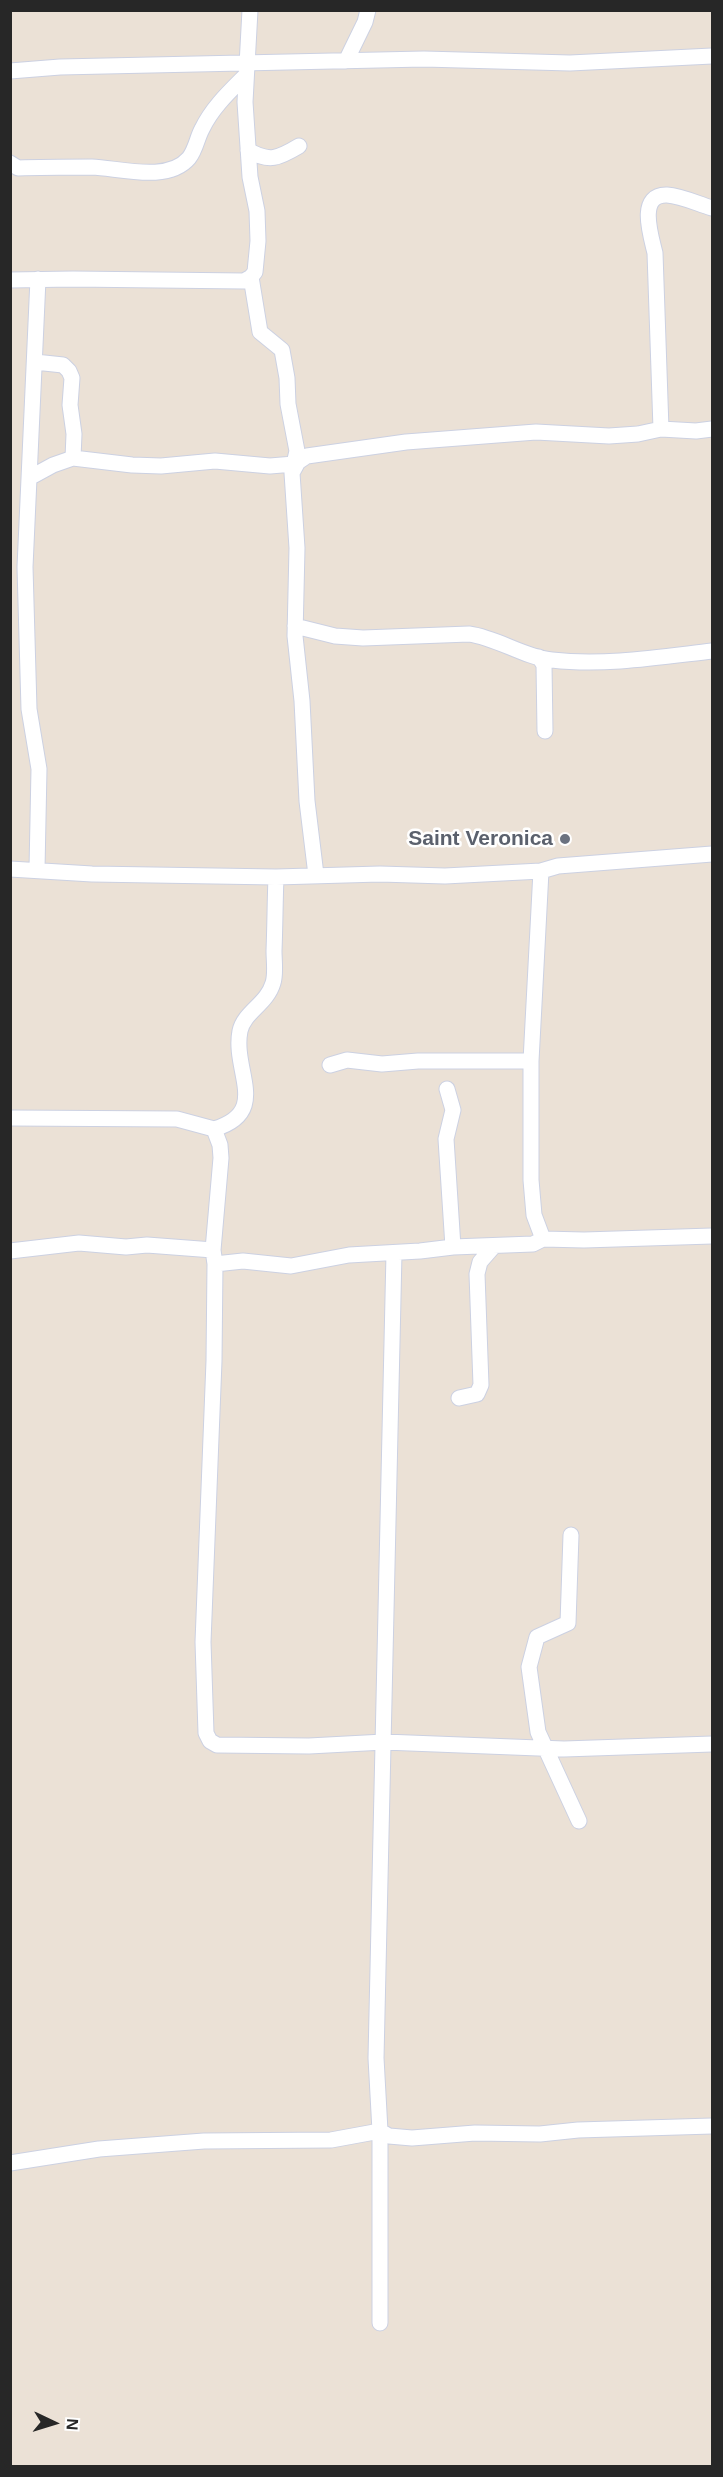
<!DOCTYPE html>
<style>
body{margin:0}
#map{position:relative;width:723px;height:2477px;overflow:hidden;background:#ebe1d6;font-family:Arial,sans-serif}
canvas{display:block}
.frame{position:absolute;inset:0;border:12px solid #272727;pointer-events:none}
.north{position:absolute;left:24px;top:2393px;width:60px;height:60px;-webkit-text-stroke:4px #fff;paint-order:stroke;rotate:94deg;font-size:16px;font-weight:700;line-height:24px;text-align:center;color:#272727}
.north::after{content:'';display:block;margin:auto;width:21px;height:27px;background:#272727;clip-path:polygon(50% 0,100% 100%,50% 72%,0 100%)}
</style>
<div id="map">
<canvas width="723" height="2477"></canvas>
<div class="frame"></div>
<div class="north">N</div>
</div>
<script>
const ctx = document.querySelector('canvas').getContext('2d');
ctx.lineJoin = 'round';
function strokePath(path, color, width, dash) {
  ctx.strokeStyle = color;
  ctx.lineWidth = width;
  ctx.lineCap = dash ? 'butt' : 'round';
  ctx.setLineDash(dash || []);
  ctx.stroke(path);
}
function drawText(font, color, halo, rows, align = 'center') {
  ctx.font = font + ' Arial,sans-serif';
  ctx.lineWidth = 5;
  ctx.setLineDash([]);
  ctx.textBaseline = 'middle';
  ctx.strokeStyle = halo;
  ctx.fillStyle = color;
  for (const [text, x, y, turn = 0] of rows) {
    ctx.save();
    ctx.translate(x, y);
    ctx.rotate((+turn || 0) * Math.PI / 180);
    ctx.textAlign = isNaN(turn) ? turn : align;
    if (halo) ctx.strokeText(text, 0, 0);
    ctx.fillText(text, 0, 0);
    ctx.restore();
  }
}
const minor = new Path2D(`
 M346,61L365,22L368,10
 M10,71L60,67L424,59L570,63L712,56
 M248,150C269,163 279,158 299,146
 M10,163L18,168C43,167 67,167 92,167C119,168 168,183 189,158C196,149 197,138 202,129C212,108 229,92 245,76
 M251,277L260,332L282,350L287,378L288,404L297,451L293,468
 M10,280L73,279L244,281L251,277L255,272L258,241L257,211L250,177L245,102L250,10
 M35,362L63,365L69,371L72,378L70,405L74,434L73,458
 M661,429L655,253C651,236 637,194 667,195C682,196 698,204 712,208
 M31,477L53,465L73,458L132,465L161,466L215,461L270,466L294,464
 M295,626L335,636L363,638L469,634C498,638 523,657 552,660C605,666 660,657 712,651
 M539,657L544,665L545,731
 M10,869L92,874L276,877L380,874L445,876L541,871L558,866L712,854
 M37,869L39,769L29,709L25,567L38,279
 M316,875L307,801L302,701L295,636L297,548L292,473L298,462L307,456L406,442L536,432L609,436L638,434L661,429L696,431L712,429
 M531,1061V1180L534,1215L543,1239
 M330,1065L347,1060L382,1064L418,1061H531L541,871
 M447,1089L453,1110L446,1139L453,1247
 M10,1118L177,1119L214,1129L220,1145L221,1158L213,1250
 M214,1129C271,1112 232,1071 240,1031C244,1012 267,1004 273,983C276,974 274,961 274,951C275,926 275,902 276,877
 M10,1251L79,1243L126,1247L147,1245L213,1250L215,1264L243,1261L291,1266L349,1255L420,1251L453,1247L533,1244L543,1239L584,1240L712,1236
 M215,1264L214,1361L203,1642L206,1733L210,1741L217,1745L309,1746L384,1742L564,1749L712,1744
 M459,1398L477,1394L481,1385L477,1274L480,1262L494,1246
 M571,1535L568,1623L537,1637L529,1667L538,1732L579,1821
 M10,2163L99,2149L204,2141L331,2140L380,2131L376,2058L394,1253
 M380,2323V2131L389,2136L412,2138L475,2133L540,2134L578,2130L712,2126`);
strokePath(minor, '#ccd1e2', 17);
strokePath(minor, '#fff', 15);
for (const [x, y, r, color] of [
 [565,839,6,"#6b7280"]
]) {
  const dot = new Path2D();
  dot.arc(x, y, r, 0, 2 * Math.PI);
  ctx.fillStyle = color;
  ctx.fill(dot);
  strokePath(dot, '#fff', 2);
}
drawText('bold 21px', '#5b616d', '#fff', [
 ["Saint Veronica",553,839]
], 'right');
</script>
